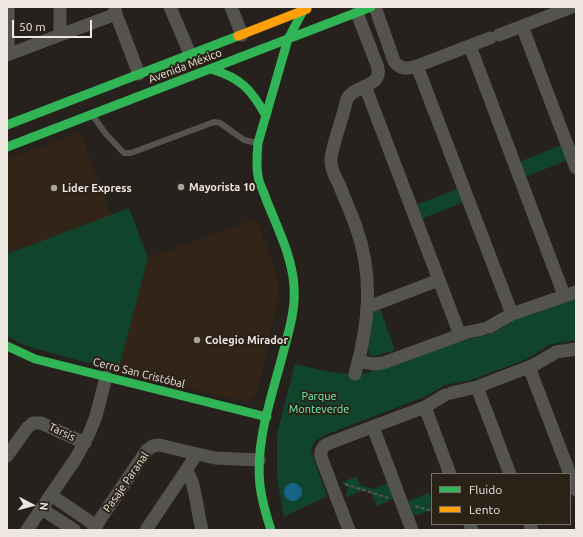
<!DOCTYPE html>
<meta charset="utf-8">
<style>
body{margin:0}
#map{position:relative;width:583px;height:537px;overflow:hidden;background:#26211c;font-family:Ubuntu,sans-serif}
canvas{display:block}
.frame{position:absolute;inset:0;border:8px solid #ede7e0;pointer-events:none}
.legend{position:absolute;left:431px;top:473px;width:140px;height:52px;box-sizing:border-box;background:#2b2217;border:1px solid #797167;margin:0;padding:5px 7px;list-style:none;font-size:12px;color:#ede7e0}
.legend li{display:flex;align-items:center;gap:8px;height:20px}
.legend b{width:20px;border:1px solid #797167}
.north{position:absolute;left:12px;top:485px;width:40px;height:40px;-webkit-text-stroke:3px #2b2217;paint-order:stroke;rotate:96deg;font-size:11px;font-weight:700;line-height:16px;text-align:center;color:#ede7e0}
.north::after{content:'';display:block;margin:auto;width:14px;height:18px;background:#ede7e0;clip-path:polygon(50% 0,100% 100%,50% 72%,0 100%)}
.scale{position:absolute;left:12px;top:20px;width:80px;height:18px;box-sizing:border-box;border:2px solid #ede7e0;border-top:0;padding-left:5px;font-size:12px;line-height:14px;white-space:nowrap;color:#ede7e0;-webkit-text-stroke:3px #2b2217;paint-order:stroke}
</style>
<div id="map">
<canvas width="583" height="537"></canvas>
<div class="frame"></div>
<ul class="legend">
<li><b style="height:5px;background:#30b455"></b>Fluido</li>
<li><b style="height:5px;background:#ff9f0a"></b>Lento</li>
</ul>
<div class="north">N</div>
<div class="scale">50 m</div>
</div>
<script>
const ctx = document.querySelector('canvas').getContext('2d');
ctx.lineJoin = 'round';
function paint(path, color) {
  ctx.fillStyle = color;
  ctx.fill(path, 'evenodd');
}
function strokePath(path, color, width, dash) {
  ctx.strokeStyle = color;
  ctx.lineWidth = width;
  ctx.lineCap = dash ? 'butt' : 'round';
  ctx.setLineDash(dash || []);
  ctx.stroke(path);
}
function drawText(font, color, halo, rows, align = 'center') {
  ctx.font = font + ' Ubuntu,sans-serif';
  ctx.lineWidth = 4;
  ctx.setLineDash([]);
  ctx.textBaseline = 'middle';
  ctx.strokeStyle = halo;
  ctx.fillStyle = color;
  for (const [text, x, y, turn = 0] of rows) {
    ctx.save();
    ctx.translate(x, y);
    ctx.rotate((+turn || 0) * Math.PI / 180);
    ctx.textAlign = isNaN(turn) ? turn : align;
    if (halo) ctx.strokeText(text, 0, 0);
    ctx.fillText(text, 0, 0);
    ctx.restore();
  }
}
paint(new Path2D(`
 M80,132L111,215L7,254V160Z
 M256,219L275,269L278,287L276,310L256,396L248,402L118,371L148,258Z`), '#322517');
paint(new Path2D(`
 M562,145L568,160L525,177L519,162Z
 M459,188L464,202L421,219L416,205Z
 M129,208L148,258L118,371L33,348L21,344L7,336V254Z
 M576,295V340C568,342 558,342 550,345C542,348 535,355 527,359L471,380L445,385L424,397L325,435C317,440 313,441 311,451L327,496L290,514L284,516L277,477V434L295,364C314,368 336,375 355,374C364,374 372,371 380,369L465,340L488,335L500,329L521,316Z
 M380,309L395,350L379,355L372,356L369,353L368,347L374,311Z
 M357,476L360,485L374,489L391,482L397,497L377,506L370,491L364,490L346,497L348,487L341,483Z
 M429,493L432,500L430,506L432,507V510L414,516L408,501Z`), '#11442d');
paint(new Path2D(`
 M284 492a9 9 0 1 1 18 0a9 9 0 1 1-18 0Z`), '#186489');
strokePath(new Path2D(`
 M345,484L388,498
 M415,506L432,511`), '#585653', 2, [4, 2]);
strokePath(new Path2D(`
 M93,116L106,134L122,151L124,153H131L214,122L220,123L244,140L257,143`), '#545350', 6);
strokePath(new Path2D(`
 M115,7L116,14L139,74
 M170,7L190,54
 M231,7L242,35
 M375,7L394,61C400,70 407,69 417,66L490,38
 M522,26L576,168
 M60,35V7
 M499,35L572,7
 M470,46L564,295
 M8,54V7
 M7,55L116,14
 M417,66L512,314
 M365,86L460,335
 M368,307L439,280
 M489,327L512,314L576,292
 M556,352L576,349
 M358,361L373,364L383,363L468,332L483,329
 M529,367L576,490
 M355,374C369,324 374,277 356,227C351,212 344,198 339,184C335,177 331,169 331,161C331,153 334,145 336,137C340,124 344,112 347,99C355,84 385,88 377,65L357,13
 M477,387L510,474
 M451,393L477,387L534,365L553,354
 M425,407L450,474
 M373,427L412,530
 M7,456L27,428L33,423H41L85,443
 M186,470C194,480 194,492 197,504C198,513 200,521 202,530
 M51,495L89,521L92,523L95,530
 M42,509L74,530
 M470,524L472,530
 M530,524L532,530
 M27,530L76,458L89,434L96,416L106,377
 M94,530L101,518L147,450L153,446L159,445L197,454L215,458L259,460
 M146,530L197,454
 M349,530L321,457C320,451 322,447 327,444L425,407L445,395`), '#545350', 13);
strokePath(new Path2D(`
 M211,69C241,78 251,89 266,116
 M7,125L238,36
 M7,147L371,7
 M7,346L35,359L267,417
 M271,530C266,515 262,501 260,486C255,443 271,399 282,357C288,334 296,310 294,286C292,256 277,227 266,199C264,192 259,184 258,176C256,165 257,154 258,143L288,39L303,11V7`), '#30b455', 9);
strokePath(new Path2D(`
 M238,36L307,9`), '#ff9f0a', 9);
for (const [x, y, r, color] of [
 [181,187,4,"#a7a29b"],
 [54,188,4,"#a7a29b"],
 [197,340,4,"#a7a29b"]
]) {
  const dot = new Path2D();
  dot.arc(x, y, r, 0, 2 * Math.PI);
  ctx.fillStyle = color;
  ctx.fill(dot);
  strokePath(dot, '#2b2217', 1.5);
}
drawText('11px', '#ede7e0', '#2b2217', [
 ["Avenida México",185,66,-21],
 ["Cerro San Cristóbal",139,373,14],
 ["Tarsis",62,432,25],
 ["Pasaje Paranal",126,482,-55]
]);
drawText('bold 11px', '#ede7e0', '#2b2217', [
 ["Mayorista 10",189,187],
 ["Lider Express",62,188],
 ["Colegio Mirador",205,340]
], 'left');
drawText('11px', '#6ef8b5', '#2b2217', [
 ["Parque",319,396],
 ["Monteverde",319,409]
]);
</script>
